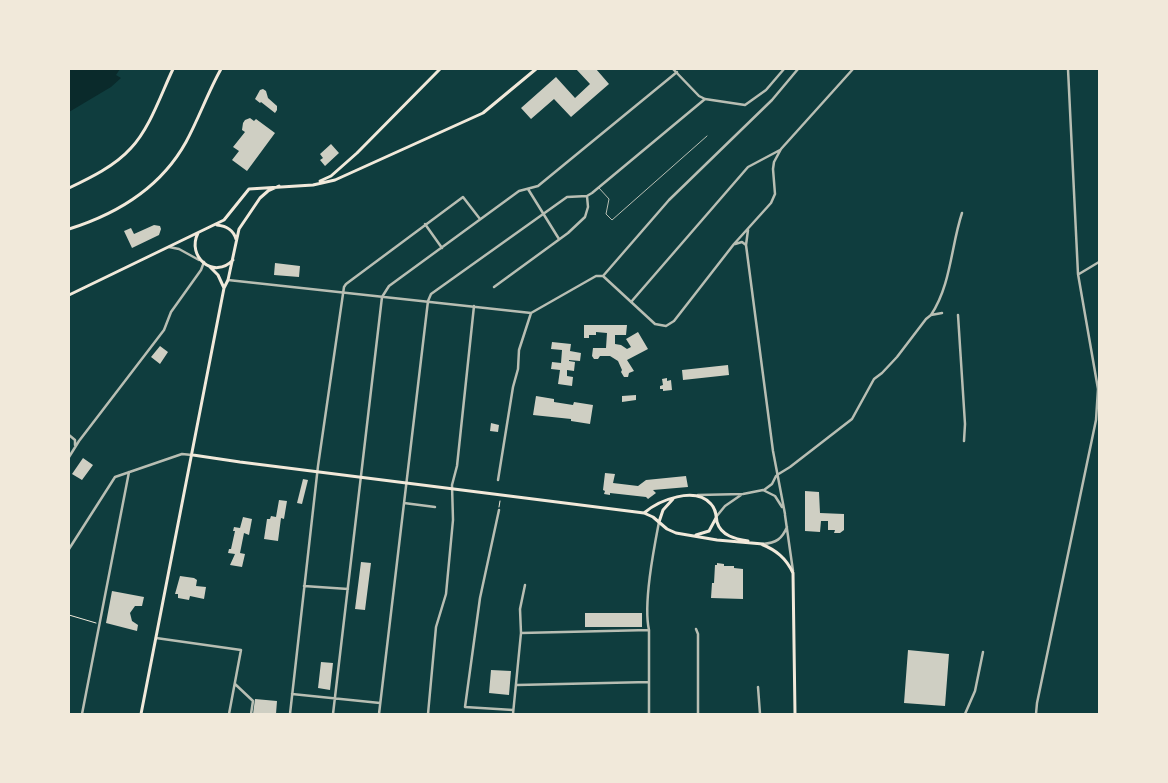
<!DOCTYPE html>
<style>
body{margin:0}
#map{position:relative;width:1168px;height:783px;overflow:hidden;background:#0f3d3e;font-family:Inter,sans-serif}
canvas{display:block}
.frame{position:absolute;inset:0;border:70px solid #f1e9da;pointer-events:none}
</style>
<div id="map">
<canvas width="1168" height="783"></canvas>
<div class="frame"></div>
</div>
<script>
const ctx = document.querySelector('canvas').getContext('2d');
ctx.lineJoin = 'round';
function paint(path, color) {
  ctx.fillStyle = color;
  ctx.fill(path, 'evenodd');
}
function strokePath(path, color, width, dash) {
  ctx.strokeStyle = color;
  ctx.lineWidth = width;
  ctx.lineCap = dash ? 'butt' : 'round';
  ctx.setLineDash(dash || []);
  ctx.stroke(path);
}
paint(new Path2D(`
 M69,69H120L116,75L121,78L111,87L69,112Z`), '#0a2a2b');
paint(new Path2D(`
 M576,69H596L609,84L571,117L554,99L531,119L521,108L556,77L575,98L590,84Z
 M263,89L266,91L268,98L277,106V110L275,113L261,102L260,103L255,99L260,90Z
 M250,118L254,121L256,119L275,133L247,171L232,160L239,151L233,147L245,132L242,130L243,123L245,120Z
 M331,144L339,153L325,166L320,160L323,158L320,154Z
 M154,225L160,226L161,229L159,235L132,248L124,231L131,228L134,234Z
 M275,263L300,266L299,277L274,275Z
 M584,325H627L626,335H615V344L621,345L627,349L631,347L626,339L638,332L648,349L627,360L634,371L629,373L628,377H624L621,372L622,370L618,361L610,356H600L598,359H594L592,356L593,348H606L607,333L596,332V335H589V338H584Z
 M552,342L571,344L570,351L581,353L580,361L569,360V361L575,362L574,371L567,370V376L573,377L572,386L558,384L560,370L551,369L552,362L561,363L562,350L551,349Z
 M160,346L168,352L160,364L151,357Z
 M728,365L729,375L683,380L682,370Z
 M667,378V381L671,380L672,390L663,391V389H660V386L663,385L662,379Z
 M636,395V400L622,402V396Z
 M536,396L554,399V402L573,405L574,402L593,405L590,424L571,421V419L533,415Z
 M491,423L499,425L498,432L490,431Z
 M83,458L93,465L82,480L72,474Z
 M605,473L615,474L613,483L638,486L646,480L686,476L688,487L653,490L656,493L648,499L646,497L610,493V495L604,494L605,491L603,490Z
 M303,479L308,480L302,504L297,503Z
 M805,491L819,492L820,513L844,514V530L840,533H834L835,530H828V521H821L820,532L805,531Z
 M279,500L287,501L284,519L281,518L278,541L264,539L267,519H270L271,516L276,517Z
 M243,517L252,519L249,535L244,533L240,553L245,554L242,567L230,565L235,554L228,553L229,549H231L235,531H233L234,527L240,528Z
 M361,562L371,563L365,610L355,609Z
 M717,563L724,564V566H734V568L743,569V599L711,598L712,583H714L715,565H717Z
 M180,576L194,578L197,580L196,586L206,587L204,599L190,596L189,600L178,598V594H175Z
 M112,591L144,597L142,606H135L130,613L132,621L138,625L137,631L106,623Z
 M585,613H642V627H585Z
 M908,650L949,654L945,706L904,703Z
 M321,662L333,663L330,690L318,688Z
 M491,670L511,671L509,695L489,693Z
 M255,699L277,701L276,714H253Z`), '#cfcfc3');
strokePath(new Path2D(`
 M499,507L500,501
 M69,615L96,623`), '#f1e9da', 1);
strokePath(new Path2D(`
 M599,188L609,199L606,214L612,220L707,136`), '#b8beb3', 1);
strokePath(new Path2D(`
 M673,69L699,96L705,99L745,105L766,90L784,69
 M528,189L559,239
 M425,224L442,248
 M748,230L746,245L773,451L785,514
 M735,244L742,242L746,245
 M169,247L179,249L199,260
 M1079,274L1099,262
 M603,276L655,324L666,326L674,321L734,244L771,203L775,194L773,169L774,162L781,149L853,69
 M603,276L669,200L772,100L798,69
 M228,280L531,313L596,276H603
 M494,287L568,233L585,217L588,207L587,196
 M631,302L748,167L780,150
 M931,315C951,285 951,246 962,213
 M958,315L965,424L964,441
 M69,435L75,440V445
 M69,457L79,441L164,330L171,312L201,270L204,262
 M777,475L790,467L852,419L874,379L882,373L897,357L926,319L931,315L942,313
 M498,480L513,387L518,369L519,350L531,313
 M764,490L772,484L776,476
 M698,495L743,494L763,490L775,496L782,507
 M404,503L435,507
 M499,510L480,598L465,707L513,710
 M785,515L793,571
 M716,517L725,506L741,495
 M763,544C776,543 782,539 787,527
 M69,549L115,477L182,454L192,455
 M304,586L348,589
 M696,629L698,634V714
 M521,633L649,630
 M156,638L241,650L229,714
 M235,684L253,701L251,714
 M517,685L649,682
 M758,687L760,714
 M292,694L380,703
 M82,714L129,472
 M290,714L318,466L344,287L346,284L463,197L480,219
 M333,714L382,297L389,286L519,191L538,186L677,72
 M379,714L428,301L431,294L567,197L587,196L592,193L705,99
 M428,714L436,627L446,594L453,520L452,485L457,466L474,306
 M513,714L521,633L520,609L525,585
 M649,714V630C643,604 654,548 659,522
 M965,714L975,691L983,652
 M1036,714L1037,703L1096,420L1098,389L1078,274L1068,69`), '#b8beb3', 2.5);
strokePath(new Path2D(`
 M320,181L331,176L357,153L440,69
 M69,188C90,178 115,166 131,148C150,128 161,94 173,69
 M217,225C226,226 233,229 236,239
 M69,229C117,214 161,187 186,142C199,118 208,92 221,69
 M198,233C186,257 214,280 233,260
 M210,267L218,275L224,288
 M69,295L224,220L249,189L313,185L335,180L483,113L536,69
 M193,455L240,462L644,513L653,517L667,529L676,533L717,540L763,544
 M644,513C659,500 695,486 711,504C716,509 716,515 717,522C721,536 736,539 748,541
 M659,522L663,510L673,499
 M696,535L709,531L716,518
 M761,544C776,550 786,558 793,573L795,714
 M141,714L224,288L228,280L239,229L260,198L268,191L279,186`), '#f1e9da', 3);
</script>
